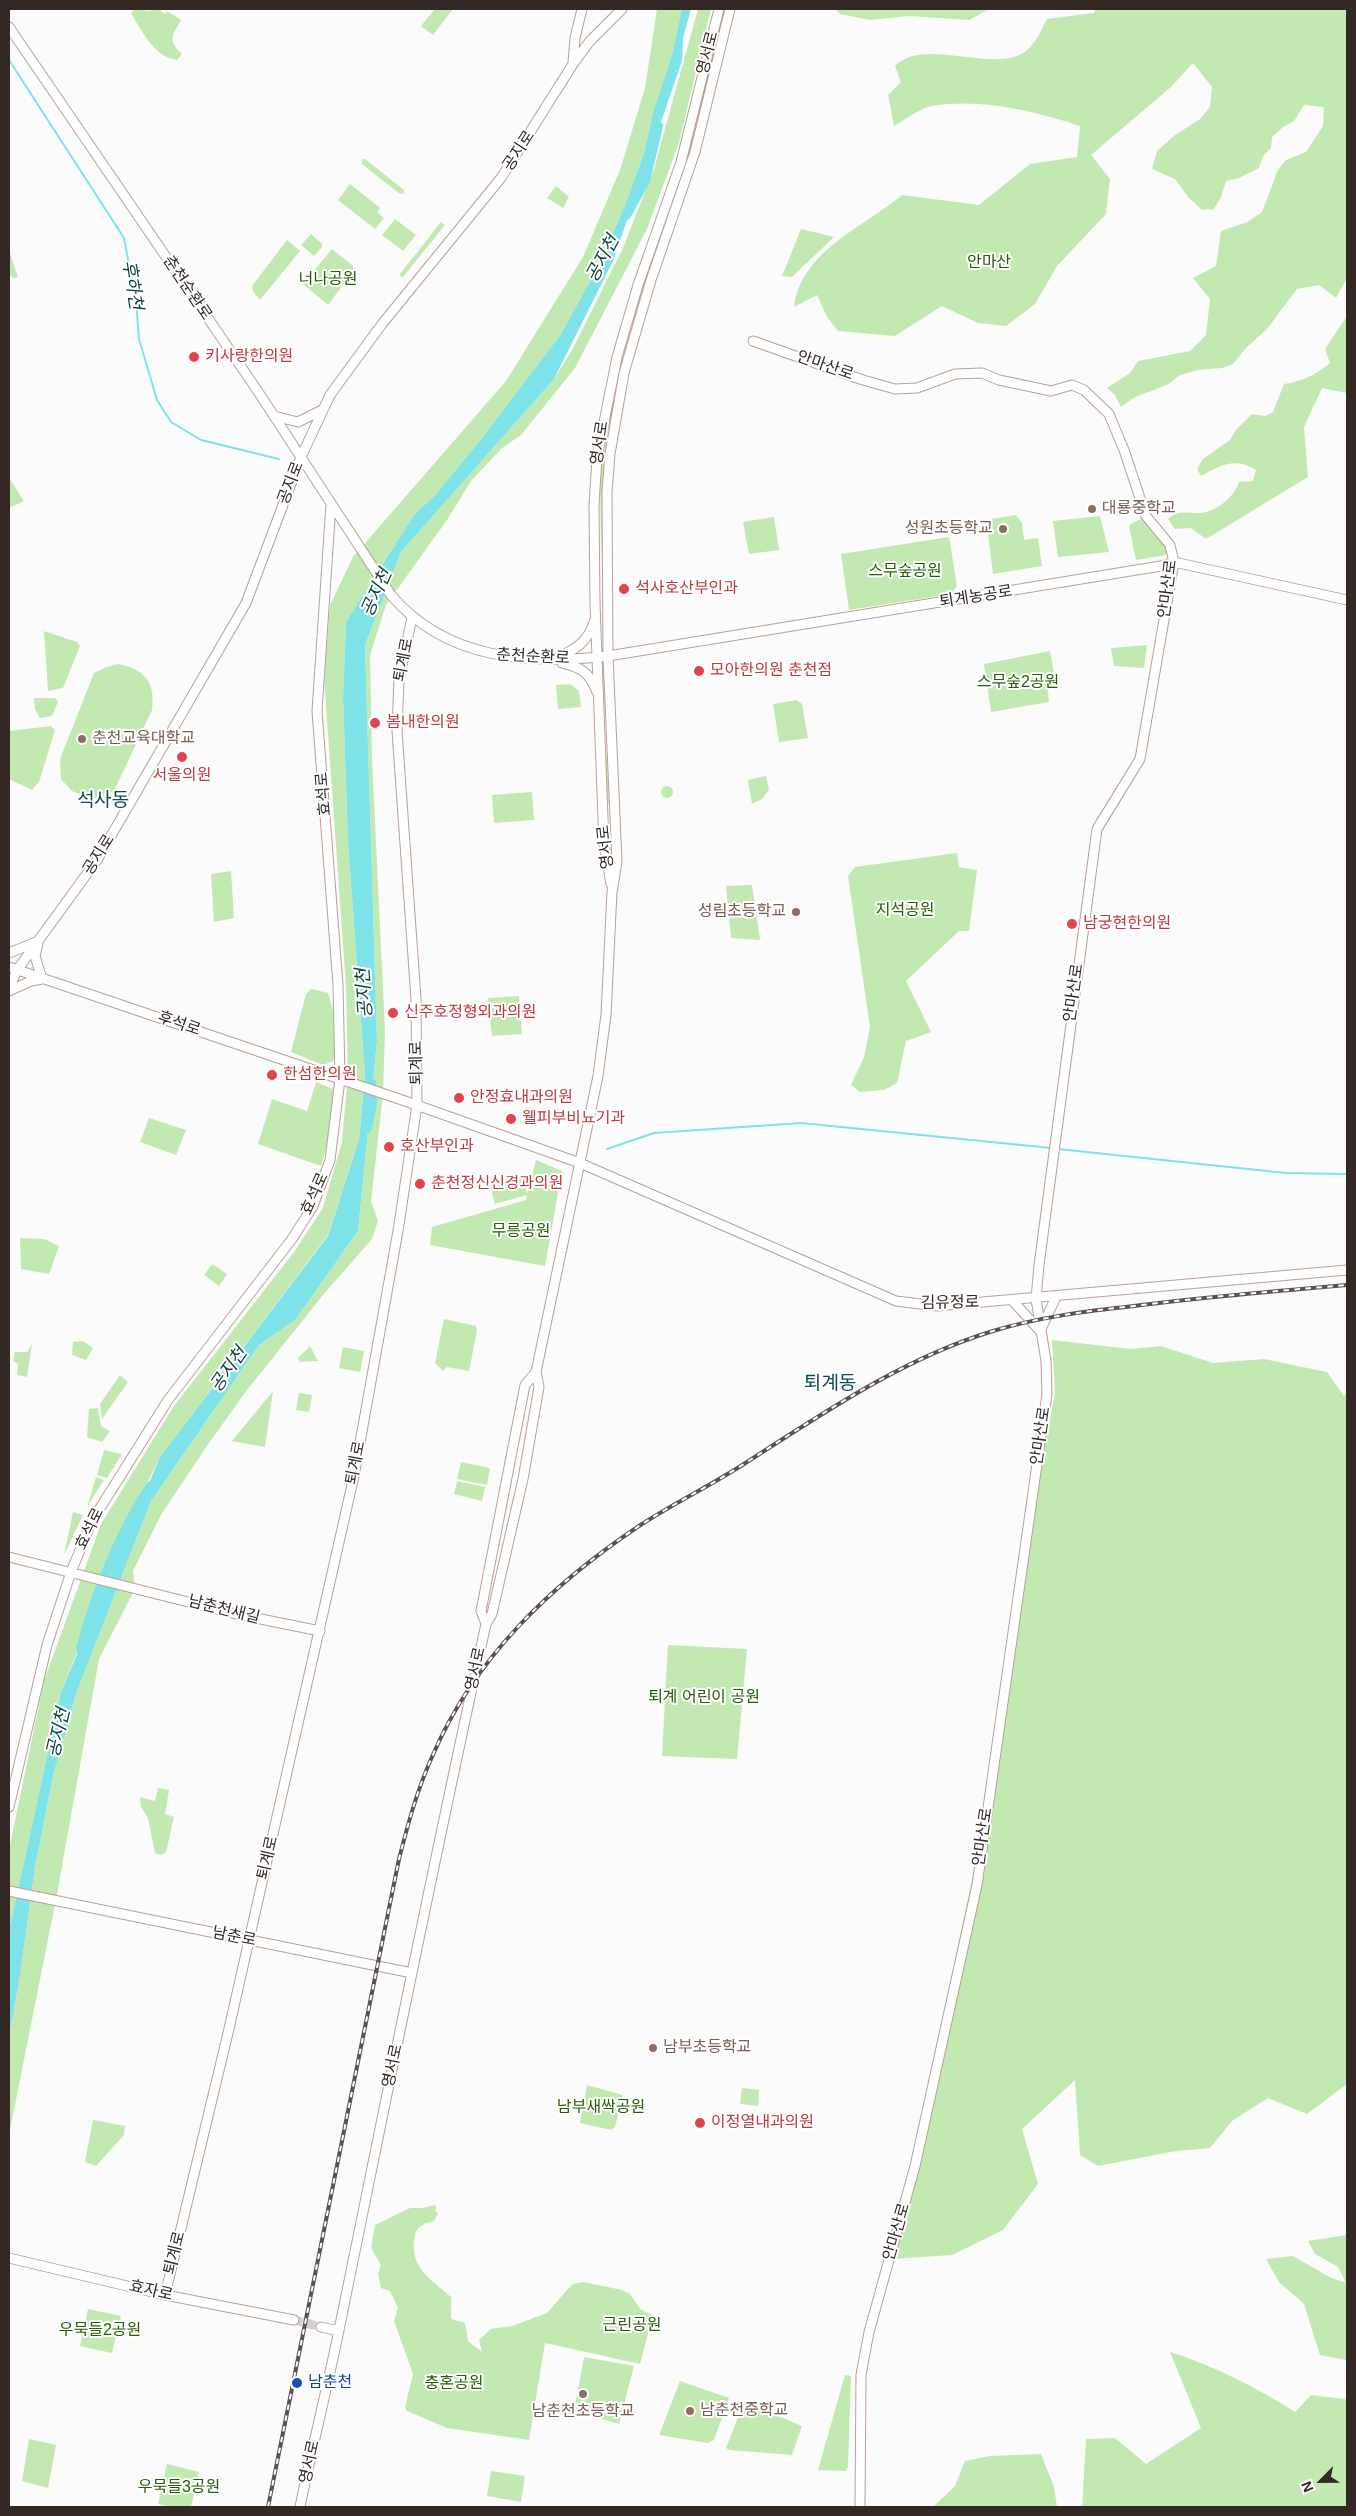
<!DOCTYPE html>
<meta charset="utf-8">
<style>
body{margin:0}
#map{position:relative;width:1356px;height:2516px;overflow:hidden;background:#fbfbfb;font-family:Helvetica,sans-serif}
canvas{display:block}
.frame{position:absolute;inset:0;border:10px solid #332824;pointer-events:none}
.north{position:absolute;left:1296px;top:2456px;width:50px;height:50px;-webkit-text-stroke:4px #fff;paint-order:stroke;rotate:247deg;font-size:14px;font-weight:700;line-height:20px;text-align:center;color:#332824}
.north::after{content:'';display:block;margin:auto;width:18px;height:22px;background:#332824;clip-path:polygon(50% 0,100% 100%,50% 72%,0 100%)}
</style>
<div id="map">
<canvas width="1356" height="2516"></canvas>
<div class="frame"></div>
<div class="north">N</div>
</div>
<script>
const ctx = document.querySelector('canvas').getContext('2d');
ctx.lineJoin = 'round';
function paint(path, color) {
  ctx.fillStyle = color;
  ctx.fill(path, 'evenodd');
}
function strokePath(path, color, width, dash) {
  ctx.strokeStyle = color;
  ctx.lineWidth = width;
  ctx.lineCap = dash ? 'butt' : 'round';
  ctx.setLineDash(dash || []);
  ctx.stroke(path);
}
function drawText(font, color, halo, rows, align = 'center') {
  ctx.font = font + ' Helvetica,"Noto Sans KR",sans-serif';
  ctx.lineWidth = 4;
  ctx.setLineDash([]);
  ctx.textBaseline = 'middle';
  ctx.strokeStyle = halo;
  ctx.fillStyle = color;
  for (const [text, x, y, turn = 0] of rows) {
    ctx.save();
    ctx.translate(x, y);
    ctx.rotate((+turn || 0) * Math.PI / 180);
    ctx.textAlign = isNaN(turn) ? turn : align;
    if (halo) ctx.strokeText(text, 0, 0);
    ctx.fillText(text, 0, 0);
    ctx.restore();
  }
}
paint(new Path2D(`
 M134,9L149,11L159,9L165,14L167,11L181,20C172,36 167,40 182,54L177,60C155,58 141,30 131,13Z
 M433,9H453L433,35L421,26L434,10Z
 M657,9H687L668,86L623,211L591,279L561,334L482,438L435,495L414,515L346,622L343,698L348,842L365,1075L359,1139L328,1235L160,1457L133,1512L61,1692L9,1931V1850L44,1681L101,1524L174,1406L294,1252L323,1208L342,1142L348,1074L346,986L324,678L330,605L353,557L506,381L583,257L620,170L645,88Z
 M698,9H711L679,143L647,229L575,368L521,435L502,448L471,481L447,520L386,605L370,655L372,758L385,1032L383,1094L371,1201L378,1221L372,1239L323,1295L247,1390L209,1443L162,1513L133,1571L135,1589L99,1659L57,1894L9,2135V2037L20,1976L35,1867L53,1776L76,1694L151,1501L259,1345L295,1320L358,1231L377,1041L365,645L401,552L554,379L572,350L623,248L654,169Z
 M723,9H726L692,150L669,215L689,149Z
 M835,9H989L969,20L909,16L870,20L840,14Z
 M1096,9H1347V278L1336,298L1319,285L1297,289L1267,329L1246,348L1233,364L1222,368L1198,370L1180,375L1167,385L1135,397L1121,407L1115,395L1107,388L1130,373L1138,361L1190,351L1206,335L1210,299L1193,278L1216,266L1221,231L1247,222L1262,212L1278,170L1286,160L1306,152L1323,126L1324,107L1304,105L1294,121L1283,127L1272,137L1271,148L1263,156L1259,168L1239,178L1226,181L1221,197L1214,209L1202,210L1188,197L1175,179L1152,169L1157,151L1175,135L1200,119L1210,107L1212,87L1193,63L1171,87L1091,155L1110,179L1106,214L1057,266L1035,304L1006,326L978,323L942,306L895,336L838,331L827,317L817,295L794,307C801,251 864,227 902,195L979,205L1030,164L1077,157L1080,126C1034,111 981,98 932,106C920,108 905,120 894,126L888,95L901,82L895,66C926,34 1004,80 1031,46C1038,39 1042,28 1047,19L1094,13Z
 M362,159H365L404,190V193L400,194L362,164Z
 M350,184L380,208L377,212L384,218L375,229L338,200Z
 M556,186L569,197L563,208L547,198Z
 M395,219L416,235L403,251L382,235Z
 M441,222L445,225L403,277H401L400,274Z
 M801,229L834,237L792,277L782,276Z
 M311,234L322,244V247L314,256L301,245Z
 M287,240L300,251L260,300L253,291L252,286Z
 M332,249L352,265L354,270L328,305L303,284Z
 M9,250L18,277L13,278L9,274Z
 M1347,316V393L1322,388L1304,427L1308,477L1206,539L1191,528L1175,529L1168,519C1179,509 1188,514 1201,513C1217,511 1234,497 1239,482L1253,481L1256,470C1235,457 1221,465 1201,476L1197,469L1203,459L1230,440L1236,430L1252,414L1265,416L1273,412L1284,384C1303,381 1315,375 1330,363L1325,349Z
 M613,393L616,395L604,478L601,558L600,477Z
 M9,478L24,501L9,508Z
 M1016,515L1022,523L1024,540L1038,538L1042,566L993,574L987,526L991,519Z
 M1100,516L1109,552L1058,557L1053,521Z
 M774,517L779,550L749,554L743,522Z
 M1143,518L1168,546L1166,555L1136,560L1129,526L1132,523Z
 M949,537L957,586L951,594L849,610L841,554Z
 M44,631L77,642L80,646L63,688L48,691Z
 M1147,645L1144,668L1114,666L1111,648Z
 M1050,651L1054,673L1048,690L1049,702L991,712L984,664Z
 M118,664C144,669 156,682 152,710L114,791L98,798L87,797L72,791L61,779L60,759L94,673L106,667Z
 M570,684L579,691L581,707L558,709L556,685Z
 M34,698H55L58,702L52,716L40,718L35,709Z
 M797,700L802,704L808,738L779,742L773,704Z
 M51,726L55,730L39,782L32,790L9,779V731Z
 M607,757L609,802L608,804L605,758Z
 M766,776L769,790L762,799L752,804L748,780Z
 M661 792a6 6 0 1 1 12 0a6 6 0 1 1-12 0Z
 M532,792L534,820L494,823L492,795Z
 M957,853L959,867L977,870L969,931H959L906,981L931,1032L906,1041L897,1083L884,1090L860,1092L851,1085L864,1057L870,1027L848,876L855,867Z
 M231,871L234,918L214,922L211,874Z
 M752,885L760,940L731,938L726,886Z
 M311,989L328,993C334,1013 342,1041 333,1061L323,1065L291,1052L306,994Z
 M519,996L522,1034L492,1036L488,998Z
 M316,1082L333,1089L329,1138L321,1166L258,1144L272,1099L307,1111Z
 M149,1118L186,1130L176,1155L140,1142Z
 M536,1160L562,1171L545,1266L430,1245L432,1227L526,1200L527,1195L495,1204L490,1185L522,1176L527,1194Z
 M20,1238L44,1239L59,1246L49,1274L21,1269Z
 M212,1264L227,1274L219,1286L204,1275Z
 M444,1319L476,1326L477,1331L469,1371L447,1367L443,1371L435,1363Z
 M1052,1340L1131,1349L1161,1346L1213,1363L1264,1359L1327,1372L1344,1396L1347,1392V2084L1307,2114L1268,2098L1232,2121L1210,2148L1176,2151L1098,2166L1080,2155L1075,2080L1022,2129L1038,2184L1003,2230L952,2255L892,2259L987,1808L1039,1475L1055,1393Z
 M83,1341L93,1348L86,1360L72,1355L73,1342Z
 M32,1344L27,1377L17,1375L18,1364L13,1361L15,1352H27Z
 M310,1346L318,1361L300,1362L298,1358Z
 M343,1347L364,1351L360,1372L339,1368Z
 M120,1375L128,1382L102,1419L100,1404Z
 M273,1391L265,1447L232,1441Z
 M299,1393L312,1395L309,1412L296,1410Z
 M98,1408L101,1426L110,1431L102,1442L87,1437L89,1409Z
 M104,1450L122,1454L107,1478L97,1475Z
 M461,1462L490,1468L487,1485L457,1479Z
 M96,1477L104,1480L87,1507Z
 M457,1481L485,1487L482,1501L454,1494Z
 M73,1512L83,1515L64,1555Z
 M668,1645L747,1649L737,1759L662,1756Z
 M158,1788L169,1790L165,1814L174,1817L166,1852L161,1855L155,1853L148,1818L141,1807L140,1797L155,1801Z
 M587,2085L623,2095L615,2127L611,2130L580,2123Z
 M742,2088L759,2090L758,2106L740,2104Z
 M93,2120L125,2126L124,2135L96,2166L85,2162Z
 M434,2205L437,2207L435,2211L438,2213L434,2221C422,2224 415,2227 414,2241C411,2269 432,2280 451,2297V2319L465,2323L468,2341L482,2352L479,2340L491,2329L512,2326L547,2313L567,2290L573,2284L583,2282L622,2290L630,2294L641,2310L653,2315L640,2364L545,2343L529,2440L447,2428L407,2411L405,2407L413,2374L394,2321L398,2308L390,2291L381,2288L378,2274L381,2265L371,2248L375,2225L410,2208H422Z
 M1347,2235V2360L1320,2355L1304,2304L1279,2282L1266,2259L1293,2256L1331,2278L1346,2283L1338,2267L1315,2254L1308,2241Z
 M88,2309L121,2316L112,2353L80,2346Z
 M1170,2352C1214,2366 1256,2387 1295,2412L1311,2395L1345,2399L1347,2402V2507H1082L1086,2439L1115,2438L1146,2464L1201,2428Z
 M584,2357L634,2366L619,2424L574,2411Z
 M845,2375L851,2376L848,2467L846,2471L818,2470Z
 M680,2381L729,2398L714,2440L708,2443L659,2435Z
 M744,2402L802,2426L792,2455L729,2450L726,2448Z
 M29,2439L56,2445L48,2488L22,2481Z
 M1041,2454L1054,2487L1057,2507H933L955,2486L965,2461L990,2456Z
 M167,2464L199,2472L191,2507H172L158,2504Z
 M491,2471L525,2476L521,2502L487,2496Z`), '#c2e9b2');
paint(new Path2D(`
 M682,9H691L683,38L682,61L613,261L554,379L401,552L365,645L377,1041L358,1231L295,1320L259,1345L151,1501L76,1694L53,1776L35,1867L20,1976L9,2037V1931L61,1692L160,1457L328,1236L359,1139L365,1075L348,842L343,698L346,622L414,515L435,495L482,438L561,334L591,279L623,211L645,150L654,110L672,56Z`), '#7ee3e9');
strokePath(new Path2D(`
 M9,60L124,238L136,301L139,339L157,400L171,422L201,440L279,459
 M607,1149L654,1133L801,1123L1051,1148
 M1058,1149L1286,1173L1347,1174`), '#7ee3e9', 2);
strokePath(new Path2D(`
 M626,215L645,181L658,126
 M367,1128L372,1103L371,1083
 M81,1649C95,1596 120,1531 151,1486`), '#7ee3e9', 10);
strokePath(new Path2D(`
 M294,2320L321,2327`), '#d3d1d0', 9, [9, 4.5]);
const secondary = new Path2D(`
 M9,27L257,390L391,595C446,660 530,665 608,656L1161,566L1174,562L1347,600
 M573,63L575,38L582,9
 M753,341L863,380L895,389L917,388L955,374L982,373L999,380L1051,391L1072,385L1084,390L1109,414L1124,450L1146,516L1170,545L1174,562L1140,759L1097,829L1039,1265L1036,1299L1046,1361L1047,1394L977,1885L915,2166L869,2332L861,2375L860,2507
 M274,416L298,422L322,410
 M556,658C575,650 588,642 594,622
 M562,663C581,667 590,673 597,692
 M611,884L604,845L595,603L594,506L597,457L617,357L638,285L681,162L719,9
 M9,953L36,942
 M9,967L405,1101L580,1163L896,1301L937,1306L1347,1270
 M9,989L17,970L97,860L246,603L301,457L330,395L382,324L501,178L573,64L590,41L622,9
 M9,991L31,981L42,979L35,956L38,944
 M1012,1300L1041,1332
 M1041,1329L1056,1297
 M9,1557L236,1614L320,1631
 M486,1624L481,1611L525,1385L536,1372
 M9,1807L47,1645L71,1572L92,1521L168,1400L292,1239L313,1206L330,1160L340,1079L338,985L317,711L331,504
 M9,1891L412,1973
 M9,2258L165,2295L294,2320
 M165,2295L228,2033L354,1476L398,1231L417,1105L416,999L397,731L399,680L412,617
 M321,2327L339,2331
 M300,2507C312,2448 327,2389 339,2330C387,2095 434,1859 486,1624L492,1614L523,1479L539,1387L536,1372L598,1076L606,1015L612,892L617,862L608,656L607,492L610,454L624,373L651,280L695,152L730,9`);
strokePath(secondary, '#bb9f96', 11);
strokePath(secondary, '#fff', 9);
const rail = new Path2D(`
 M268,2507L399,1859C408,1824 417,1790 432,1757C474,1658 551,1585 639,1526C674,1503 712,1485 747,1462C825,1412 904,1358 993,1331C1039,1317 1087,1311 1134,1306C1205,1297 1276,1291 1347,1285`);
strokePath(rail, '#5b524f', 4);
strokePath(rail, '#fff', 2, [5.5]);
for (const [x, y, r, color] of [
 [194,357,6,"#e0444e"],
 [1092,509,5,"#8d6e63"],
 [1003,529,5,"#8d6e63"],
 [624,589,6,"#e0444e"],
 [699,671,6,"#e0444e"],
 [375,723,6,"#e0444e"],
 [82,739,5,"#8d6e63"],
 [182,757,6,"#e0444e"],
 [796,912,5,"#8d6e63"],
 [1072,924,6,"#e0444e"],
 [393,1013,6,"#e0444e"],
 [272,1075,6,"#e0444e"],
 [459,1098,6,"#e0444e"],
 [511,1119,6,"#e0444e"],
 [389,1147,6,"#e0444e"],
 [420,1184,6,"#e0444e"],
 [653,2048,5,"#8d6e63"],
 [700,2123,6,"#e0444e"],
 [297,2383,6,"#1a4fb4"],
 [583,2394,5,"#8d6e63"],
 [690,2411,5,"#8d6e63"]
]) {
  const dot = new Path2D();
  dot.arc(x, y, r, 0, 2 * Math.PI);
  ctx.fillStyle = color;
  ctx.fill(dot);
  strokePath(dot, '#fff', 2);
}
drawText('16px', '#332824', '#fff', [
 ["영서로",708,53,-76],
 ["공지로",519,151,-57],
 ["춘천순환로",187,288,56],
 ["안마산로",825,366,19],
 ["영서로",600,443,-82],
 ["공지로",291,483,-69],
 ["안마산로",1168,589,-83],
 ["퇴계농공로",976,597,-9],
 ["춘천순환로",533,657,3],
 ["퇴계로",404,660,-79],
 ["효석로",324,794,-95],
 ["영서로",606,847,-96],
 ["공지로",99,855,-58],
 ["안마산로",1074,993,-82],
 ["후석로",179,1024,19],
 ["퇴계로",417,1063,-91],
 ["효석로",315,1194,-66],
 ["김유정로",950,1303,-1],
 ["안마산로",1041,1436,-82],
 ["퇴계로",356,1463,-79],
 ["효석로",90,1529,-64],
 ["남춘천새길",224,1610,14],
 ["영서로",476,1669,-78],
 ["안마산로",983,1837,-82],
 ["퇴계로",268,1858,-77],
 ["남춘로",234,1937,11],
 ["영서로",393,2066,-78],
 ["안마산로",897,2232,-74],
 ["퇴계로",175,2253,-76],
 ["효자로",151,2291,13],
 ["영서로",310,2462,-78]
]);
drawText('16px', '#275c04', '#fff', [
 ["안마산",989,263],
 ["너나공원",328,280],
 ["스무숲공원",905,572],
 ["스무숲2공원",1018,683],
 ["지석공원",905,911],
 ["무릉공원",521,1232],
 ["퇴계 어린이 공원",704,1698],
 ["남부새싹공원",601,2108],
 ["근린공원",632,2326],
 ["우묵들2공원",100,2331],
 ["충혼공원",454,2384],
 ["우묵들3공원",179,2488]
]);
drawText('16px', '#be3a42', '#fff', [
 ["키사랑한의원",205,357],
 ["석사호산부인과",635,589],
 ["모아한의원 춘천점",710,671],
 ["봄내한의원",386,723],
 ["서울의원",182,776,"center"],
 ["남궁현한의원",1083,924],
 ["신주호정형외과의원",404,1013],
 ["한섬한의원",283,1075],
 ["안정효내과의원",470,1098],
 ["웰피부비뇨기과",522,1119],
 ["호산부인과",400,1147],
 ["춘천정신신경과의원",431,1184],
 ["이정열내과의원",711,2123]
], 'left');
drawText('16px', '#785e54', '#fff', [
 ["대룡중학교",1102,509],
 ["성원초등학교",993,529,"right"],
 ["춘천교육대학교",92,739],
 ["성림초등학교",786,912,"right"],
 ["남부초등학교",663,2048],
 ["남춘천중학교",700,2411],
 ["남춘천초등학교",583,2412,"center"]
], 'left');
drawText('16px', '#164399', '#fff', [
 ["남춘천",308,2383]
], 'left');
drawText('italic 18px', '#104042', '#fff', [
 ["공지천",603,259,-62],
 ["후하천",132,285,81],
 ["공지천",377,593,-66],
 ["공지천",365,993,-94],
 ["공지천",229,1370,-55],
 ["공지천",59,1733,-77]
]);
drawText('19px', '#0e4b54', '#fff', [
 ["석사동",103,801],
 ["퇴계동",830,1384]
]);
</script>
